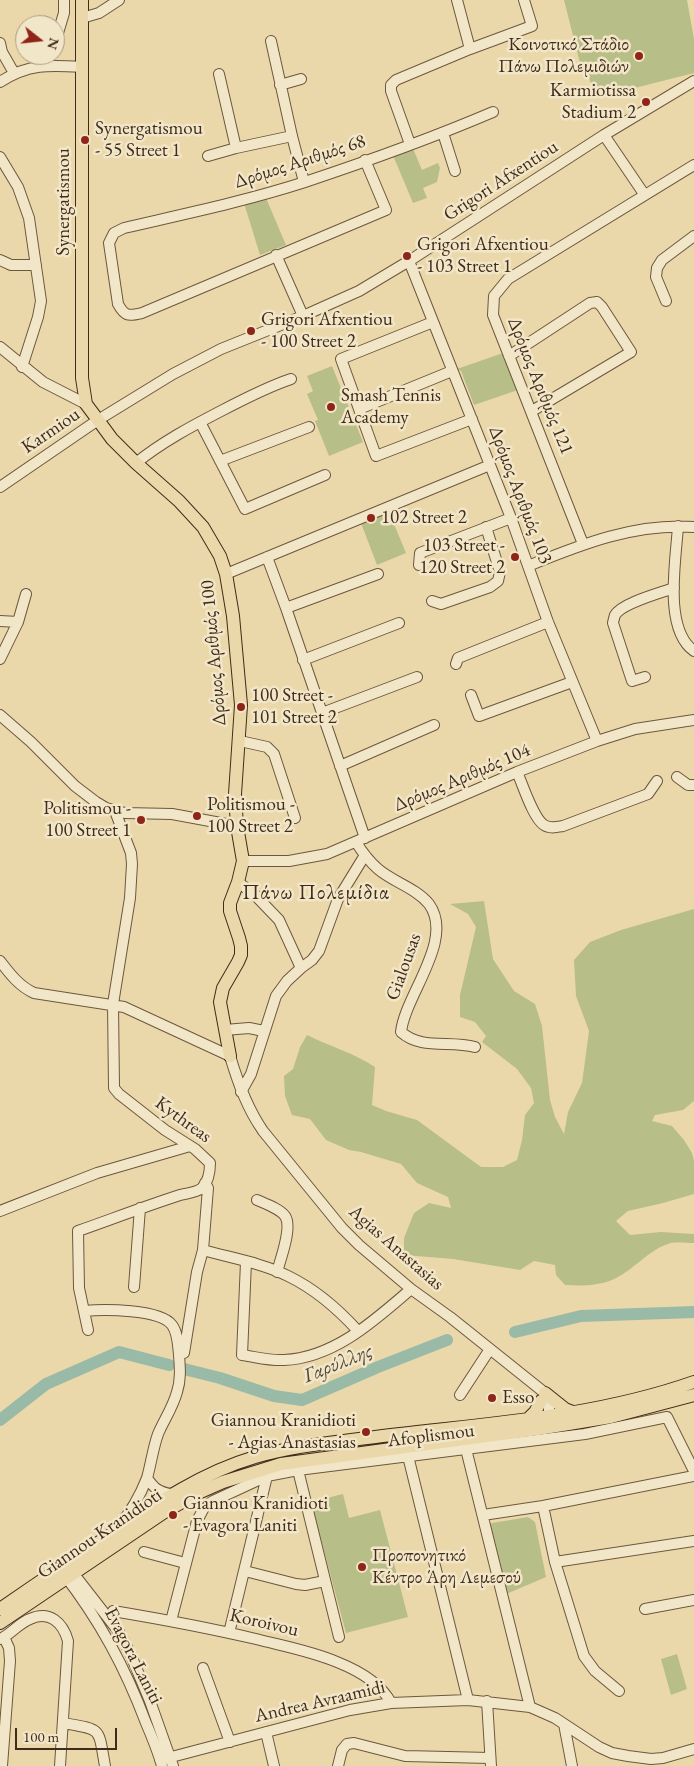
<!DOCTYPE html>
<meta charset="utf-8">
<style>
body{margin:0}
#map{position:relative;width:694px;height:1766px;overflow:hidden;background:#ebd8aa;font-family:"EB Garamond",serif}
canvas{display:block}
.north{position:absolute;left:15px;top:15px;width:50px;height:50px;box-sizing:border-box;background:#f2e6c8;border:1px solid #ab9c83;border-radius:50%;rotate:106deg;font-size:14px;font-weight:700;line-height:20px;text-align:center;color:#412c1b}
.north::after{content:'';display:block;margin:auto;width:18px;height:22px;background:#8f2418;clip-path:polygon(50% 0,100% 100%,50% 72%,0 100%)}
.scale{position:absolute;left:15px;top:1728px;width:102px;height:22px;box-sizing:border-box;border:2px solid #412c1b;border-top:0;padding-left:6px;font-size:15px;line-height:18px;white-space:nowrap;color:#412c1b;-webkit-text-stroke:4px #f2e6c8;paint-order:stroke}
</style>
<div id="map">
<canvas width="694" height="1766"></canvas>
<div class="north">N</div>
<div class="scale">100 m</div>
</div>
<script>
const ctx = document.querySelector('canvas').getContext('2d');
ctx.lineJoin = 'round';
function paint(path, color) {
  ctx.fillStyle = color;
  ctx.fill(path, 'evenodd');
}
function strokePath(path, color, width, dash) {
  ctx.strokeStyle = color;
  ctx.lineWidth = width;
  ctx.lineCap = dash ? 'butt' : 'round';
  ctx.setLineDash(dash || []);
  ctx.stroke(path);
}
function drawText(font, color, halo, rows, align = 'center') {
  ctx.font = font + ' "EB Garamond",serif';
  ctx.lineWidth = 5;
  ctx.setLineDash([]);
  ctx.textBaseline = 'middle';
  ctx.strokeStyle = halo;
  ctx.fillStyle = color;
  for (const [text, x, y, turn = 0] of rows) {
    ctx.save();
    ctx.translate(x, y);
    ctx.rotate((+turn || 0) * Math.PI / 180);
    ctx.textAlign = isNaN(turn) ? turn : align;
    if (halo) ctx.strokeText(text, 0, 0);
    ctx.fillText(text, 0, 0);
    ctx.restore();
  }
}
paint(new Path2D(`
 M564,0H687L694,39V73L595,98L589,77L584,79Z
 M412,146L422,170L438,163L440,168L437,182L423,188L427,198L413,203L392,153Z
 M266,198L286,245L260,255L244,203Z
 M503,353L518,390L474,405L461,371L457,369Z
 M332,366L363,442L329,456L315,421L318,420L307,394L313,391L307,376Z
 M389,512L406,553L377,565L361,523Z
 M484,901L493,959L514,991L535,1004L542,1026L550,1100L555,1117L564,1134L568,1112L582,1083L589,1031L576,996L574,960L590,942L621,930L694,909V1101L683,1110L655,1115L652,1121L672,1126L684,1140L692,1153L694,1161V1194L663,1203L628,1211L616,1221L630,1235L661,1232L694,1234V1243C687,1243 678,1242 671,1243C650,1248 632,1272 612,1280C597,1286 580,1286 565,1285L556,1275L555,1265L534,1261L520,1270L453,1259L404,1255V1238L414,1213L429,1203L451,1208L448,1197L417,1183L401,1164L361,1152L349,1150L326,1140L310,1119L292,1115L285,1096L284,1076L293,1069L300,1047L307,1035C329,1046 354,1053 375,1067L372,1105L386,1111L417,1120L481,1167H503L517,1160L522,1140L525,1115L534,1103L531,1088L517,1069L482,1042L486,1036L475,1022L460,1017V995L476,927L468,914L450,904Z
 M343,1494L349,1518L380,1510L408,1617L346,1633L311,1502Z
 M528,1517L535,1522L546,1577L504,1595L487,1528L492,1523Z
 M677,1654L687,1689L671,1695L661,1659Z`), '#b8be87');
strokePath(new Path2D(`
 M515,1332L581,1316L694,1312
 M184,1369L220,1378L274,1396L302,1400L378,1367L447,1340
 M0,1420L46,1384L119,1352L169,1365`), '#98baa7', 12);
const minor = new Path2D(`
 M457,0L470,49
 M82,18L99,13L119,0
 M271,41L292,136L304,182
 M0,43L2,52L14,73
 M55,43L64,13V0
 M46,65L50,55
 M219,74L236,148
 M0,82C29,63 51,65 83,67
 M280,85L301,79
 M443,133L455,171
 M604,135L644,194
 M410,144L391,91V85L396,80L470,49L532,26L524,0
 M208,156L236,148L292,136
 M0,157L18,187L29,218L41,301L38,317L22,367
 M365,160L386,210L142,313C129,316 125,317 118,304L109,243L114,233L124,228C184,214 246,201 305,182C368,161 432,138 493,112
 M276,255L303,316
 M0,260L11,265H36
 M409,261L511,518L548,622L597,741
 M666,301L656,277L657,268L662,260L694,236
 M433,322L341,359L376,456L472,419
 M0,347L43,382L86,404
 M509,356L590,303L597,302L602,307L631,352L532,411
 M359,409L452,371
 M200,422L245,509L325,475
 M220,461L309,427
 M136,463C162,442 192,426 221,411C244,399 267,387 291,379
 M0,487L98,420L173,374L221,349L303,316L359,291L409,261L604,135L694,81
 M678,526C676,560 663,629 694,651
 M583,544L493,315L494,296L508,279L694,165
 M267,557L286,608L365,838
 M419,565L420,553L511,518
 M528,566C582,544 635,523 694,527
 M226,574L490,465
 M432,601L441,604L490,587L498,581L500,572L486,527
 M286,608L378,574
 M0,621L18,622
 M0,659L18,622L26,594
 M303,660L399,623
 M456,664L458,658L548,622
 M645,677L632,681L613,623C613,622 615,615 615,615C622,603 660,593 674,588
 M471,695L479,716L572,682
 M322,713L417,677
 M0,715L31,742L75,786L96,802L106,808L125,813L172,814L237,826
 M240,741L267,747L274,754L295,818
 M340,766L434,725
 M517,772C523,785 533,818 544,825C550,829 557,827 563,826L648,794L657,781
 M677,777L688,785H694
 M356,842C362,852 369,861 378,869C393,882 416,888 429,904C455,940 405,995 401,1032C421,1050 450,1040 475,1047
 M243,861H289L327,854L517,772L597,741L635,729L694,720
 M238,882L255,895L279,920L301,968
 M0,961C10,974 19,986 34,993L124,1007L230,1056C238,1083 247,1108 263,1131L342,1228L359,1245L411,1289L450,1317L545,1393L549,1406V1422
 M225,1030L249,1028L264,1031
 M241,1092L251,1074L276,996L287,981L301,968L312,960L319,951L338,899L365,855
 M257,1200C266,1204 280,1209 285,1216C293,1227 280,1260 277,1272
 M0,1211L97,1173L190,1146
 M203,1250C231,1258 262,1263 288,1276C315,1289 338,1309 358,1331
 M246,1262L242,1355C256,1357 270,1361 284,1360C334,1358 375,1320 411,1289
 M134,1287L140,1208
 M84,1311C104,1309 160,1309 172,1325C178,1333 178,1346 179,1355C180,1368 181,1380 177,1392C173,1407 164,1420 158,1434C153,1448 151,1464 147,1478C140,1496 130,1513 118,1527
 M88,1330L79,1288L78,1231C112,1219 146,1206 180,1195C187,1193 196,1193 202,1188C208,1182 210,1172 210,1163L195,1149L165,1130L119,1094L114,1088L113,1004L130,898L132,864L131,853L115,811
 M184,1353L197,1272L203,1250L208,1188L205,1183
 M460,1395L490,1349
 M466,1449L530,1707
 M408,1456L468,1700
 M298,1470L339,1637
 M147,1478C154,1488 158,1492 171,1494
 M543,1506L555,1562L584,1656L595,1671L619,1691
 M483,1515L543,1506L694,1476
 M144,1552L185,1563
 M555,1562L694,1541
 M70,1569L119,1632L130,1653L150,1701L173,1766
 M245,1571L296,1584L305,1585L325,1581
 M63,1573C100,1621 125,1667 146,1723C152,1737 158,1751 162,1766
 M645,1609L694,1600
 M113,1611C161,1619 209,1628 256,1639C283,1646 311,1651 337,1662C357,1670 381,1683 391,1703
 M171,1621L197,1521L205,1506L213,1501L267,1476L298,1470L585,1434L667,1417L694,1471
 M229,1633L267,1476
 M0,1639C11,1634 19,1623 30,1619C50,1610 63,1623 68,1641L60,1766
 M203,1668L230,1742
 M487,1701L491,1766
 M63,1723C103,1730 98,1727 105,1766
 M564,1724L572,1766
 M266,1732L274,1766
 M160,1760L350,1710L391,1703L468,1700L530,1707L555,1718L599,1747L612,1753L628,1756L651,1759L663,1758L694,1749
 M2,1766L10,1661L9,1648L4,1637
 M338,1766L342,1750L347,1744L354,1743L405,1756L490,1758`);
const major = new Path2D(`
 M82,0V378L86,404L98,420L112,439L136,463L179,501L203,527L220,556L226,574L233,616L241,705L235,794L237,826L243,861L238,882L230,903V911L239,938L241,946V955L238,962L223,988L220,1002L230,1056
 M545,1393L565,1409L573,1412
 M528,1419L535,1412L541,1401
 M0,1609C36,1584 73,1559 110,1535C156,1504 201,1473 255,1457C292,1446 330,1443 367,1438C476,1424 589,1419 694,1382
 M0,1623L163,1513L198,1493L223,1482L281,1464L538,1429L611,1417L694,1395`);
strokePath(minor, '#6c573f', 12);
strokePath(major, '#412c1b', 14);
strokePath(minor, '#f2e6c8', 10);
strokePath(major, '#ebd8aa', 12);
for (const [x, y, r, color] of [
 [639,56,5,"#8f2418"],
 [646,102,5,"#8f2418"],
 [85,140,5,"#8f2418"],
 [407,256,5,"#8f2418"],
 [251,331,5,"#8f2418"],
 [331,407,5,"#8f2418"],
 [371,518,5,"#8f2418"],
 [515,557,5,"#8f2418"],
 [241,707,5,"#8f2418"],
 [197,816,5,"#8f2418"],
 [141,820,5,"#8f2418"],
 [492,1398,5,"#8f2418"],
 [366,1432,5,"#8f2418"],
 [173,1515,5,"#8f2418"],
 [362,1567,5,"#8f2418"]
]) {
  const dot = new Path2D();
  dot.arc(x, y, r, 0, 2 * Math.PI);
  ctx.fillStyle = color;
  ctx.fill(dot);
  strokePath(dot, '#f2e6c8', 2);
}
drawText('19px', '#412c1b', '#f2e6c8', [
 ["Κοινοτικό Στάδιο",629,45,"right"],
 ["Πάνω Πολεμιδιών",629,67,"right"],
 ["Karmiotissa",636,91,"right"],
 ["Stadium 2",636,113,"right"],
 ["Synergatismou",95,129],
 ["- 55 Street 1",95,151],
 ["Grigori Afxentiou",417,245],
 ["- 103 Street 1",417,267],
 ["Grigori Afxentiou",261,320],
 ["- 100 Street 2",261,342],
 ["Smash Tennis",341,396],
 ["Academy",341,418],
 ["102 Street 2",381,518],
 ["103 Street -",505,546,"right"],
 ["120 Street 2",505,568,"right"],
 ["100 Street -",251,696],
 ["101 Street 2",251,718],
 ["Politismou -",207,805],
 ["100 Street 2",207,827],
 ["Politismou -",131,809,"right"],
 ["100 Street 1",131,831,"right"],
 ["Esso",502,1398],
 ["Giannou Kranidioti",356,1421,"right"],
 ["- Agias Anastasias",356,1443,"right"],
 ["Giannou Kranidioti",183,1504],
 ["- Evagora Laniti",183,1526],
 ["Προπονητικό",372,1556],
 ["Κέντρο Άρη Λεμεσού",372,1578]
], 'left');
drawText('19px', '#412c1b', '#f2e6c8', [
 ["Δρόμος Αριθμός 68",300,162,-18],
 ["Grigori Afxentiou",501,181,-33],
 ["Synergatismou",64,202,-90],
 ["Δρόμος Αριθμός 121",540,386,68],
 ["Karmiou",51,431,-34],
 ["Δρόμος Αριθμός 103",520,495,69],
 ["Δρόμος Αριθμός 100",214,653,-95],
 ["Δρόμος Αριθμός 104",462,778,-23],
 ["Gialousas",404,967,-70],
 ["Kythreas",183,1120,36],
 ["Agias Anastasias",396,1248,41],
 ["Afoplismou",431,1436,-7],
 ["Giannou Kranidioti",100,1534,-34],
 ["Koroivou",264,1623,13],
 ["Evagora Laniti",133,1656,63],
 ["Andrea Avraamidi",320,1702,-13]
]);
drawText('italic 20px', '#524837', '#f2e6c8', [
 ["Γαρύλλης",338,1364,-22]
]);
ctx.letterSpacing = '1px';
drawText('21px', '#412c1b', '#f2e6c8', [
 ["Πάνω Πολεμίδια",316,893]
]);
ctx.letterSpacing = '0px';
</script>
